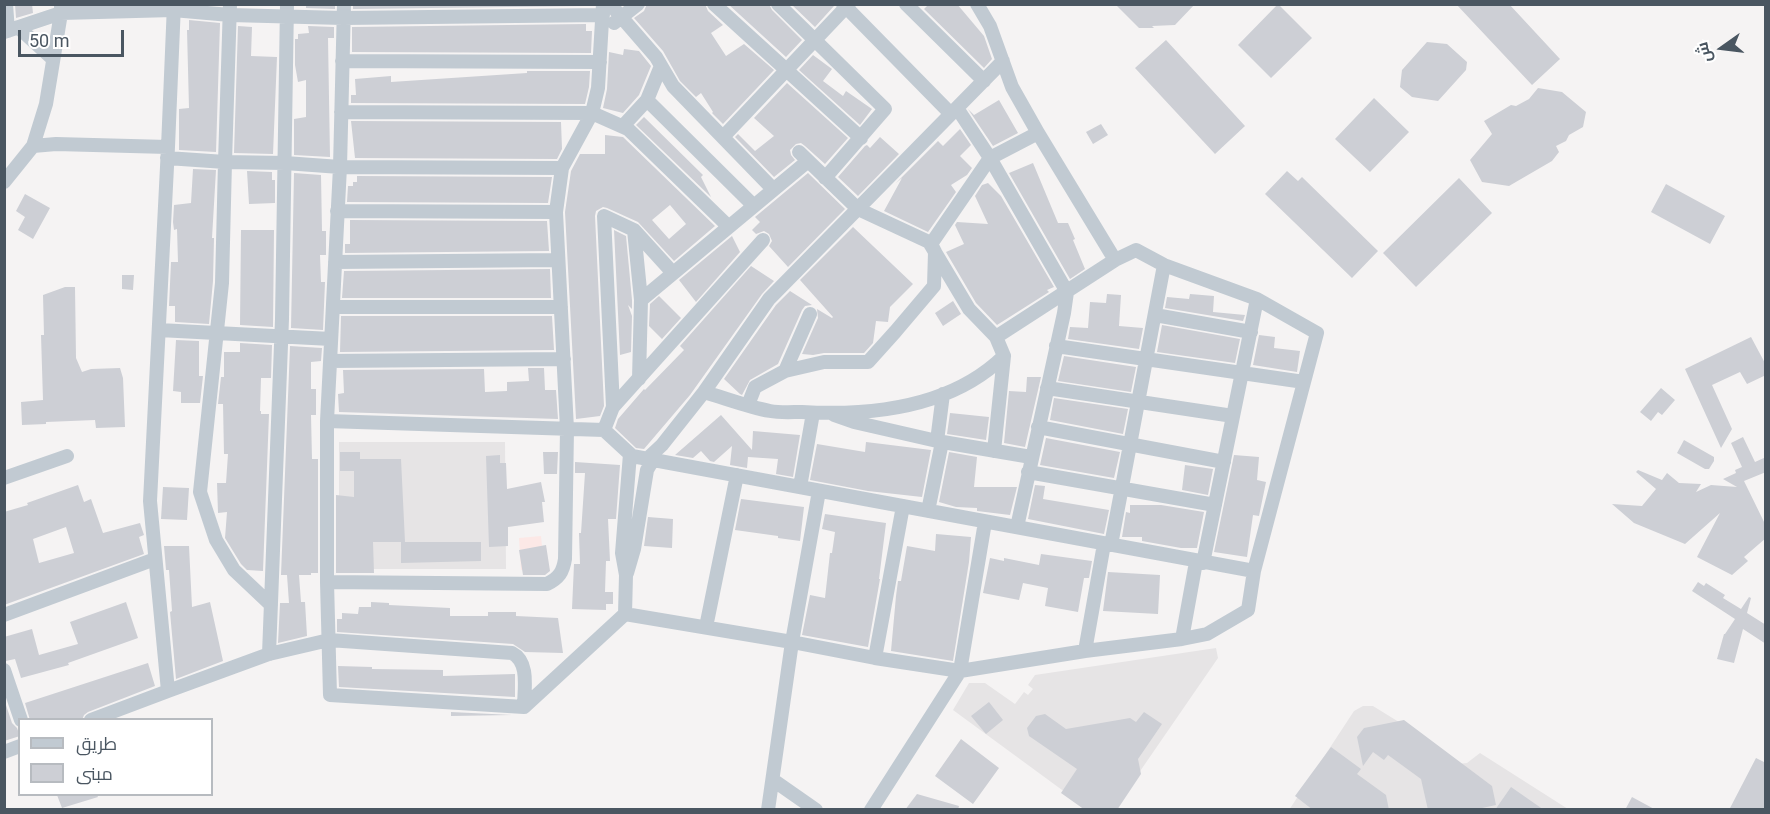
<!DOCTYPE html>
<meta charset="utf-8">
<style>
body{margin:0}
#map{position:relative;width:1770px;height:814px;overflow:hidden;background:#f5f3f3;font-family:Roboto,Cairo,sans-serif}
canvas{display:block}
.frame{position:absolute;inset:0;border:6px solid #4a5661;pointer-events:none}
.legend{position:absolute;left:18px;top:718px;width:195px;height:78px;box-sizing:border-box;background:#fff;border:2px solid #b7bbc0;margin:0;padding:8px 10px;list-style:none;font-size:18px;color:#4a5661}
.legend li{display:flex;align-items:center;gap:12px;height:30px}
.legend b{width:30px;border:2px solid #b7bbc0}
.north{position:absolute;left:1692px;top:18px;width:60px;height:60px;-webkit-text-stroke:4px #fff;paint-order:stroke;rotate:256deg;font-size:16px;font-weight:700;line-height:24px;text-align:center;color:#4a5661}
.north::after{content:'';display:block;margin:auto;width:21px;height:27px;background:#4a5661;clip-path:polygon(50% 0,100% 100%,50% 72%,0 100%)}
.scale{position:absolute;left:18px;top:30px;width:106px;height:27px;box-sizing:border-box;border:3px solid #4a5661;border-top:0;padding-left:8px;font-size:18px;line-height:21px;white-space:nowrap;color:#4a5661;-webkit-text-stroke:4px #fff;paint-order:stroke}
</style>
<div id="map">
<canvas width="1770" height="814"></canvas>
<div class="frame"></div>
<ul class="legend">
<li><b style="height:8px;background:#c1cad2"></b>طريق</li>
<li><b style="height:16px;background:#cdcfd5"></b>مبنى</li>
</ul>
<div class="north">ش</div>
<div class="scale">50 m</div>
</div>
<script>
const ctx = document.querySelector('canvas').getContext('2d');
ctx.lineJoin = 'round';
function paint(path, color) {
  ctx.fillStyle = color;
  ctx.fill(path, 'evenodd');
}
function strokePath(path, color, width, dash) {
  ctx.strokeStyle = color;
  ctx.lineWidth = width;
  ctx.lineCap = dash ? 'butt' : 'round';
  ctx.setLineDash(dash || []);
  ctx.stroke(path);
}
paint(new Path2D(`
 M339,442H505L506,569H339Z
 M1216,648L1218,658L1114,809H1088L953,710L969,683H985L1015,704L1024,692L1028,695L1033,689L1028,685L1035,675Z
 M1363,706H1373L1407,727L1457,764L1467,763L1480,753L1568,809L1289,810L1354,711Z`), '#e6e4e5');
paint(new Path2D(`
 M541,536L544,568L521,570L519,538Z`), '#fce8e6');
paint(new Path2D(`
 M15,4H32L33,13L16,18Z
 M306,4H335V9L306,8Z
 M353,4H585V6L353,9Z
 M647,4H705L708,11L723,25L711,33L726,56L744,44L774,70L723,124L712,113L713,112L701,93L696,97L680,81L663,51L634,18L644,11Z
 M728,4H769L772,10L802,40L786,57Z
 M791,4H834V6L815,27Z
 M929,4H957L984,36L992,59L984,68L924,9Z
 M1115,4H1195L1175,25L1152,26L1154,28H1139Z
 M1278,4L1312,38L1271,78L1238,45Z
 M1456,4H1509L1560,59L1532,85Z
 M189,20L220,23L216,152L179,150V109L189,108L187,30H189Z
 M586,24V31H592L591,53L352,52V27Z
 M238,26L252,27L251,56L277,57L273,154L234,153Z
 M308,26L334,27V38H328L330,157L294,155V119L306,117V80L298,82L295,65V39H298V34L309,33Z
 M1166,40L1245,126L1215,154L1135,68Z
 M1427,42L1447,44L1467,62L1466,70L1438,101L1412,97L1400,87L1402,70Z
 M624,49L639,51L651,66L639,95L623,113L603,108L607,89L609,52L623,55Z
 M813,55L832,69L823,81L843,96L846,91L872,109L860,125L799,70Z
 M527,71H590L589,87L585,104L351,103V95H356L355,79L391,76V82L527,73Z
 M787,83L848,138L825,164L805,146L801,143L796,144L790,150L791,155L795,160L774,177L735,137L738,134L755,151L774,136L754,118Z
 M1538,88L1562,92L1586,112L1583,127L1569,135L1566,141L1556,146L1559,152L1552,161L1509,186L1482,182L1470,160L1492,134L1484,121L1511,105L1516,106L1529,99Z
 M1374,98L1409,132L1370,172L1335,139Z
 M999,100L1018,133L993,146L968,109L974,115Z
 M644,117L703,175L701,177L711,197L636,125Z
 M351,121L561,122L562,149L557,159L355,158Z
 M1101,124L1108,135L1093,144L1086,132Z
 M960,129L971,145L960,156L972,168L967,175L951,185L956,192L928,232L884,211L902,178L896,183L938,141L943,146Z
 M605,135L623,137L715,226L674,261L638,222L607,208L603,207L596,211L595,216L604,406L600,416L576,419L565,212L571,171L580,154H605ZM670,205L686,224L669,239L652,220Z
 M880,137L899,154L858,196L838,177L865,146L867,145L870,148Z
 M1033,163L1058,223H1068L1075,239L1073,240L1085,269L1070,279L1009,173Z
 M193,169L216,170L212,238H214L213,281L209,324L175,322V306H169L171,262H178L177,229L174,230L173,222L174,205L191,203Z
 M247,171L272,172V180H275V203L249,204Z
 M1287,171L1298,181L1302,177L1378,251L1352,278L1265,194Z
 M294,173L321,175L322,231H326V255H320L321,282H325L323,330L291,328Z
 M808,173L845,209L788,267L769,246L772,241L769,234L764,231L756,234L752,230L760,222L755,217Z
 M357,176L552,177L548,203L347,202L348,186H353V182H357Z
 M1459,178L1492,213L1416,287L1383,253Z
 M988,183L1001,196L1054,287L1047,290L1049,292L997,325L976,303L946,252L964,244L955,225L957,222L988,224L975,196L982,185Z
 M1666,184L1725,216L1710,244L1651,212Z
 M25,194L50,208L33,239L18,230L25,217L16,211Z
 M350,220L547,221L549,251L345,253V244H350Z
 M853,227L913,284L890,307L888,322L876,321L873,343L864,353H824L813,355L802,354L818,318L817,309L832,318L833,317L800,280Z
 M241,230H274L273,327L240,325Z
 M614,230L626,236L632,300V309L628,305L632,316L631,352L620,355Z
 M732,236L740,252L696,302L679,280Z
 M751,266L774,281L762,294L690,395L644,449L636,448L615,428L618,419L644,389L645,390L684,350L680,346Z
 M550,269L551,298H342L344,271Z
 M122,275H134L133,290L122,289Z
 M65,287H75L76,358L82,372L91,369L120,368L123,378L125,427L96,428L95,420L46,422V424L22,425L21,402L43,400L41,335H44L43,295Z
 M790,291L812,305L805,306L802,310L778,364L750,380L742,395L740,394L724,379L776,305Z
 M1107,294L1121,295L1119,326L1143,328L1139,349L1068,339L1070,327L1088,328L1090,302L1106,303Z
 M1190,294L1214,296L1213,312L1245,315L1243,321L1165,308L1167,297L1189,299Z
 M659,296L681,318L662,339L649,326L650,304Z
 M953,301L961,314L943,326L935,313Z
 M341,316H552L554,350L340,352Z
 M1162,325L1240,339L1235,363L1157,352Z
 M1259,335L1275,337L1274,348L1300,351L1297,372L1253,365Z
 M1751,337L1766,365V375L1747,384L1740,372L1712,385L1732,429L1721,448L1685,369Z
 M176,340L199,341V376H203L200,403H181V392L173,391Z
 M240,343L272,345L271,378H261L260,411H261V414H269L263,571L247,570L241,564L225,538L227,512L218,513L217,483H226L228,454H224L223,404H218L221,377H224V352H240Z
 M290,346L322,348L321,361L311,362V389H316V415H311L312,459H318V573H311V575H299L301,602H305L307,636L278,643L280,603H289L287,575H281Z
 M1064,356L1136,367L1131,392L1058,381Z
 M528,368H544L545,390H556L558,419L339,412L338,394L344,393L343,370L484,369L485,392L507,391V382L529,381Z
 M1027,377H1041L1025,447L1004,443L1009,391L1026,392Z
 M1661,388L1675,400L1662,415L1658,412L1651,421L1640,412Z
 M1054,398L1128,409L1123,434L1050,420Z
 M950,413L989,417L986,440L947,434Z
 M721,415L752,450L753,431L800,435L793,477L776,474L778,459L748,457L747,468L730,465L732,446L714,462L710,461L701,451L693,458L675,455Z
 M1743,437L1755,462L1766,457V472L1744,481L1766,526V538L1744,557L1748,561L1732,575L1697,557L1720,513L1685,544L1634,523L1612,504L1642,506L1656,489L1636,472L1638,470L1662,480L1667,473L1679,483L1701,484L1696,492L1711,485L1737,487L1723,479L1736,473L1735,470L1742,467L1731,443Z
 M1046,438L1120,452L1114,478L1040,465Z
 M1684,440L1714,457V461L1709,469H1705L1677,453Z
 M866,442L931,450L922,497L868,491L810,480L817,444L865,452Z
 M340,452H360V459H401L405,542H373L374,573H336V495L354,497V471H340Z
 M543,452H558L557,474H544Z
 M949,452L977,457L974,487H1017L1010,515L977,511V508L956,507L939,502Z
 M500,455V463H506L507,489L541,482L545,502H542L544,522L508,527V546L489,547L486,456Z
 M1234,455L1259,457L1257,480L1266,482L1259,516L1253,515L1247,557L1214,552Z
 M575,462L620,465L616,519H608L610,561H606L605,592H613V604H606V610L572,609L574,564H580L579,533H581L585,473H575Z
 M1185,465L1213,469L1208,495L1182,490Z
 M78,485L84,502L91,499L103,533L140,523L144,535L139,537L144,554L4,605V512L28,505L27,503ZM66,527L74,553L39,563L33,539Z
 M1035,485L1045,486L1043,499L1109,510L1104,534L1028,519Z
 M163,487L189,488L187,520L161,519Z
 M741,499L804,507L800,541L778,538V536L735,530Z
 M1130,505H1161L1204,512L1197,548H1181L1142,541V537H1122L1126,512L1130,513Z
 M825,514L886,523L879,579H880L868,647L802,635L810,595L825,598L830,553H832L835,532L822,529Z
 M648,517L673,519L672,548L644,546Z
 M936,534L971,537L969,562L953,661L891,651L896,596L898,581H901L907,546L935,551Z
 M401,542H481V561L401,563Z
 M546,545L550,571L545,575H523L519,550Z
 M164,546H189L192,607L210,602L223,661L176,679L170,612L172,611L169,570H166Z
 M1041,554L1092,561L1089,578H1084L1078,612L1045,606L1048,588L1023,583L1019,600L983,593L990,558L1004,561V558L1039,565Z
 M1108,572L1160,575L1158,614L1103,611Z
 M1698,582L1704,586L1706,583L1725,595L1723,598L1741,609L1749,597L1751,598L1747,613L1766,625V644L1743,629L1734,663L1717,659L1724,634H1725L1735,619L1692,591Z
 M126,602L138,638L68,663L69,665L21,678L15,659L6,661L4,655V637L32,629L39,655L78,644L70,622Z
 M371,602L389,603V605L450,608V616H488V612H516V616L558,618L563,653L525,652L513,644L337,632V619H342V613L358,614L359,607H371Z
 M148,663L155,686L88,712L84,715L82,720H30L25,703Z
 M338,666L372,667V669L443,670V676L515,674V697L339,687Z
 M4,699L12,723L17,728L20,736L4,741Z
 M989,702L1003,720L986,734L971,716Z
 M451,712L512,715L451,716Z
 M1144,712L1162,724L1138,759L1141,774L1117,810H1085L1061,793L1077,769L1029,736L1027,728L1036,716L1045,714L1066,729L1130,718L1136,722Z
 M1404,720L1492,786L1496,805L1473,810H1428L1421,779L1388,755L1384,760L1373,752L1363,766L1357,737L1364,728Z
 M961,739L999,768L973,804L935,776Z
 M1331,747L1361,769L1357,774L1386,795L1389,810H1313L1295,796Z
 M1756,758L1766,763V810H1729Z
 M1511,787L1544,810H1495Z
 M917,794L959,806L958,810H905Z
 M57,795H97L98,797L62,808Z
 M1632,797L1656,810H1625Z`), '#cdcfd5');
strokePath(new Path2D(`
 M6,4L8,31
 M230,4L225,162L222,283L200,492L216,540L234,570L271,605
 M610,4L656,57L673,86L773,189
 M714,4L861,138
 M778,4L885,109L825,178
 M843,4L951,114
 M906,4L984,81
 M977,4L990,26L1012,87L1038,133L1115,260
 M614,23L638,4
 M18,27L53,59
 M4,32L61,13V6
 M342,61L600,62
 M647,100L754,206
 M957,108L990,158L1067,292L1064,313L1017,527
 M341,112L592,113L628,129L729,227
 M623,126L647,100L661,66
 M723,137L849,4
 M33,146L56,144L168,147
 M799,152L858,209L929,242L969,309L996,337
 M167,158L225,162L285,163L340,167L562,168
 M4,182L33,146L46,104L61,13L173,10L230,15L343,18L603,15
 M337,211L556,212
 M634,230L641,300L639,379
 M335,262L558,260
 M641,300L808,161
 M333,307H561
 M1155,315L1251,332
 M159,330L331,339
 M1056,346L1304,382
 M330,361L564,359
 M785,371L810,314
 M1047,388L1233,416
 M748,405L755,387L785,371L824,362H868L895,332L934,286L935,252L931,244L990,158L1038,133
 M613,407L604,216L634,230L673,273
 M834,415L854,422L937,441L1031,457
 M327,421L340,167L344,4
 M1038,427L1224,462
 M604,430L613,407L763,240
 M937,441L943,394
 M994,451L1004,356
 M630,454L622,553L626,575L625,614L524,707L330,695L327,582V421L604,430L630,454L632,456L1254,571
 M647,459L662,445L704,392L769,299L1003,61
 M1028,472L1215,505
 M4,478L67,456
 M800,487L813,413
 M928,511L942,442
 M1111,545L1164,265
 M1203,563L1257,299
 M627,573L634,549L647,470L653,460
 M327,582L547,584C559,578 563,572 565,559L567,429L556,212L562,168L592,113L598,88L603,4
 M625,614L792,642L875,658L960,671L1085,651L1182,639L1207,634L1248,610L1254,571L1317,333L1257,299L1164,265L1136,250L1115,260L996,337L1004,356C952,407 872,416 802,412C792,412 780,413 770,411C748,407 725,398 704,392
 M4,615L155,559
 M706,627L737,475
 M1182,639L1196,562
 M1085,651L1104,544
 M269,654L282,319L287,4
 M875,658L903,506
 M4,670L21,720
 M168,691L269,654L329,640L512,653C530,662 524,690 524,707
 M91,720L168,691L150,501L168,147L174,4
 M4,752L20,746
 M773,780L816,810
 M768,810L792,642L819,491
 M871,810L960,671L985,522`), '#c1cad2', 14);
</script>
